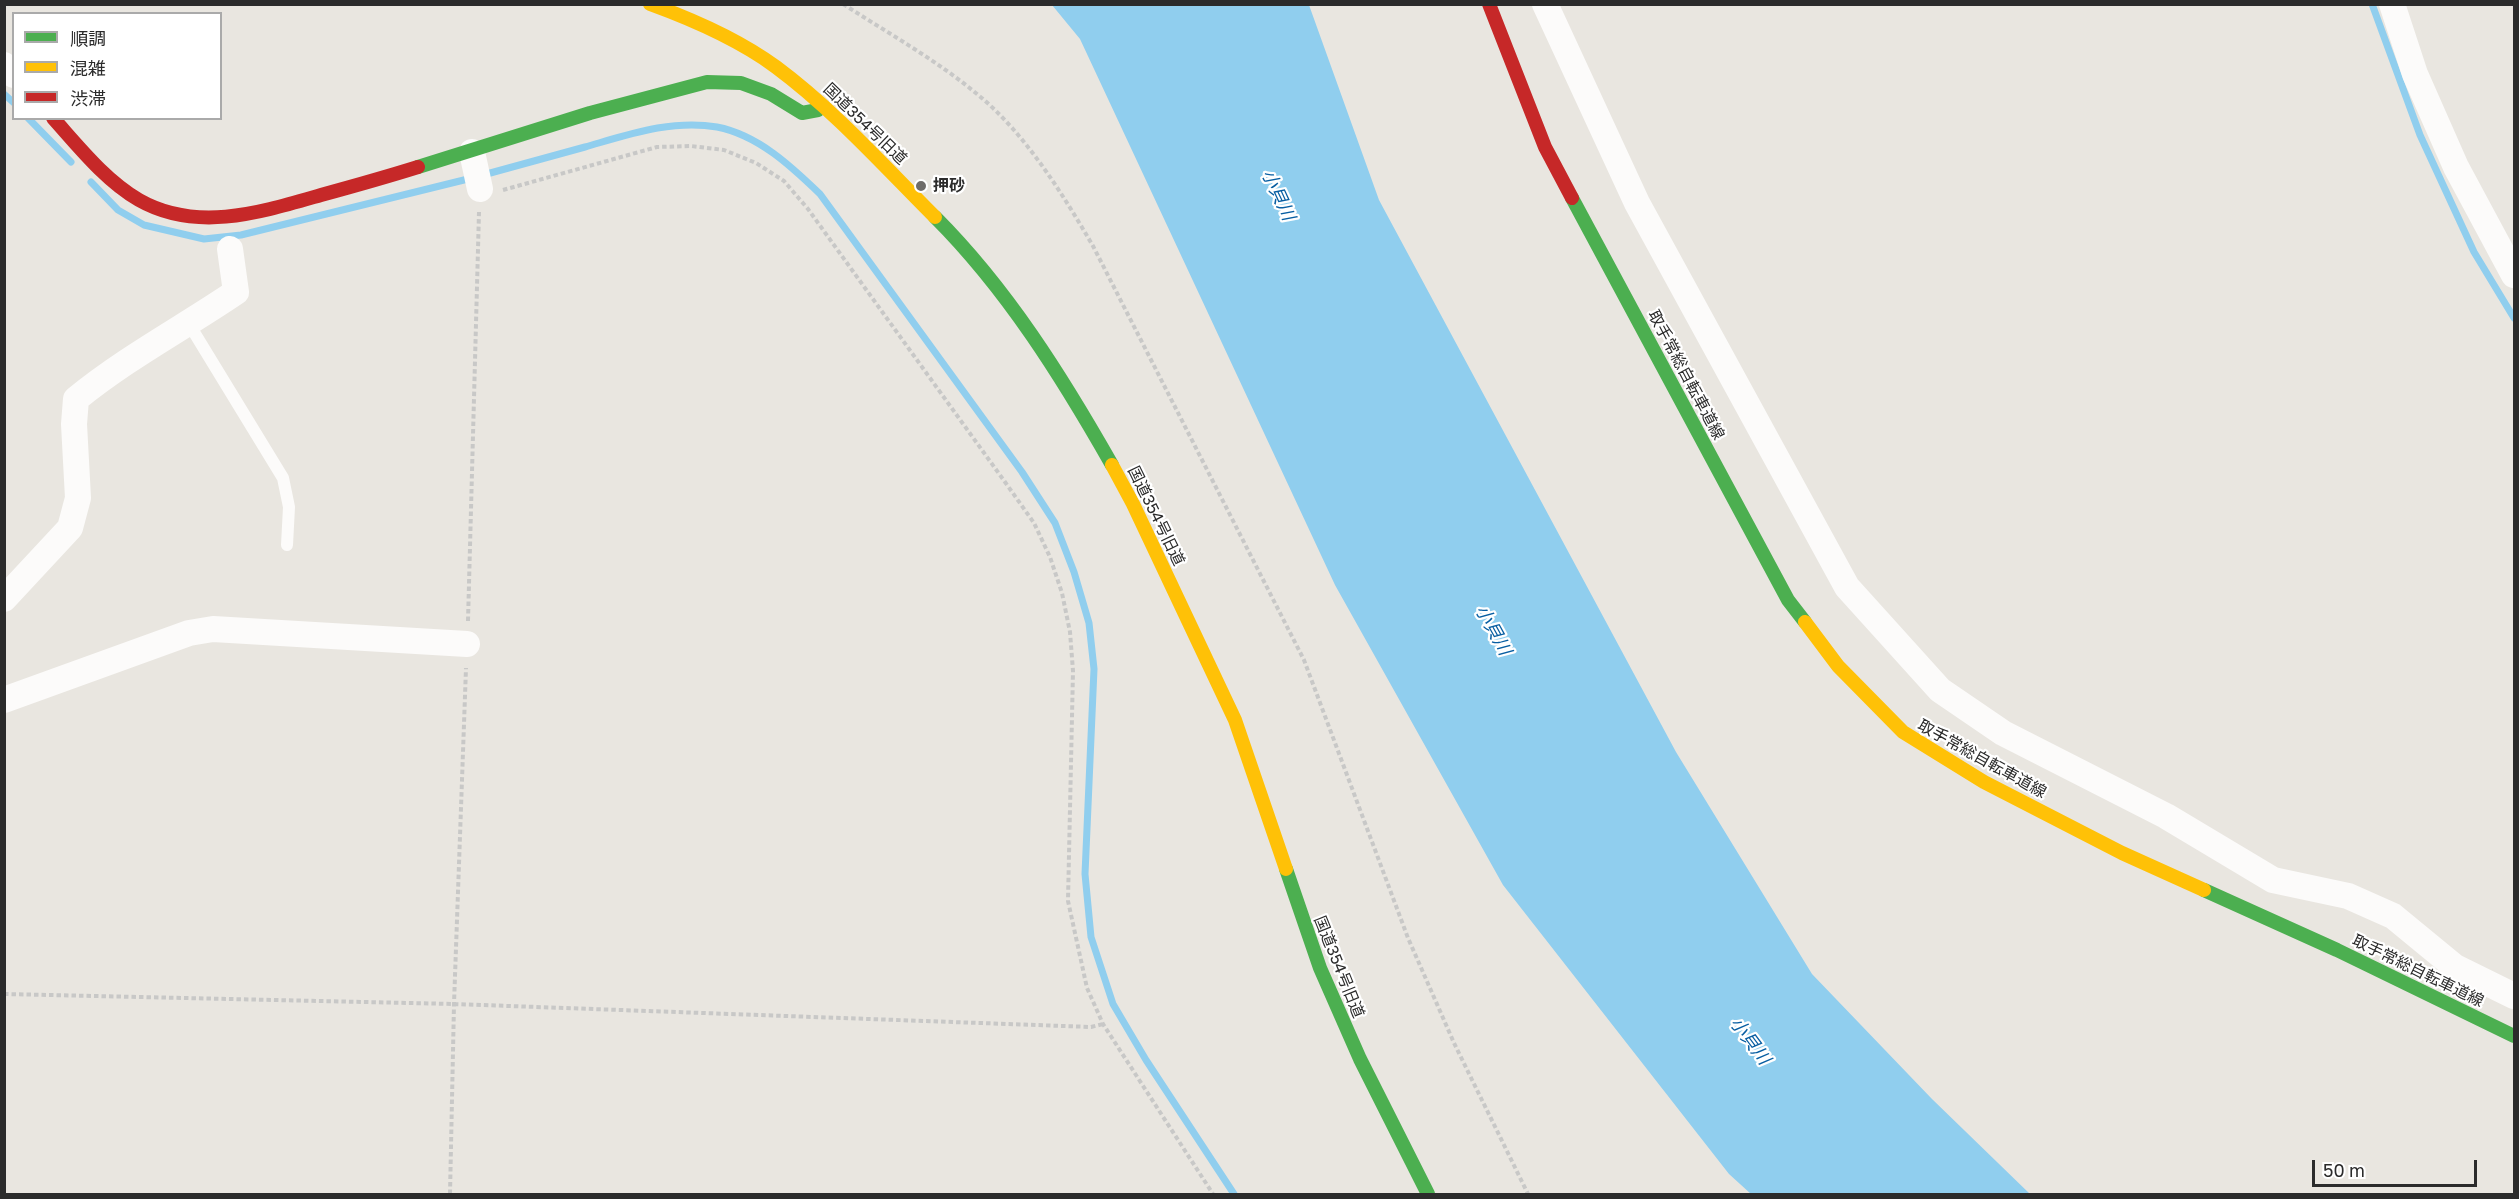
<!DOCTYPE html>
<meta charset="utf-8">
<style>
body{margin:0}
#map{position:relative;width:2519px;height:1199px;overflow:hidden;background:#e9e6e0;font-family:"Golos Text","Noto Sans JP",sans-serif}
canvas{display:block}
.frame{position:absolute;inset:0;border:6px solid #2b2b2b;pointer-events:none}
.legend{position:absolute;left:12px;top:12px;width:210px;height:108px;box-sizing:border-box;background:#fff;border:2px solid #aaa;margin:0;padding:8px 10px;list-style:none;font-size:18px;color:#2b2b2b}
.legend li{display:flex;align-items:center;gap:12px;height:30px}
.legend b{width:30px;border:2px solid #aaa}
.scale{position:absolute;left:2312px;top:1160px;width:165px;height:27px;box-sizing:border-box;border:3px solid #2b2b2b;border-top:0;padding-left:8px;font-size:18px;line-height:21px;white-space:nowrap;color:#2b2b2b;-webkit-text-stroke:4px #fff;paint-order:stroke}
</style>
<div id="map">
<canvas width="2519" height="1199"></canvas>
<div class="frame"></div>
<ul class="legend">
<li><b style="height:8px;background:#4caf50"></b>順調</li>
<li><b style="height:8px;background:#ffc107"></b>混雑</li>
<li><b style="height:8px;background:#c62828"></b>渋滞</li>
</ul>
<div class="scale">50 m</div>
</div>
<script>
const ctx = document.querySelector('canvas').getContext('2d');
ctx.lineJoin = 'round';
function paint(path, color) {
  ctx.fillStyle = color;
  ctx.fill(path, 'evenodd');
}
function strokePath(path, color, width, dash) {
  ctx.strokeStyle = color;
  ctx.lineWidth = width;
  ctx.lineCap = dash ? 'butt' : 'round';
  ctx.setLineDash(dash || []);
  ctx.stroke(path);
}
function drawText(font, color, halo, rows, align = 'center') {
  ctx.font = font + ' "Golos Text","Noto Sans JP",sans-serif';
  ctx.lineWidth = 4.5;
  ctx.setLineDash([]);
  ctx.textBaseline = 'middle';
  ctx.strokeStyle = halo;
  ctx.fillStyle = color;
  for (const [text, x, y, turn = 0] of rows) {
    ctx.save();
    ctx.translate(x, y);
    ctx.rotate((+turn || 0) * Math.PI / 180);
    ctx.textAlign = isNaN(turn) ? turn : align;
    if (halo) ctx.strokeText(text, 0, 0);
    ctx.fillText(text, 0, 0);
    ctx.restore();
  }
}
paint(new Path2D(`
 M1052,5H1309L1379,200L1676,752L1812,974L1932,1099L2030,1194H1751L1729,1174L1503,885L1335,585L1080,39Z`), '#90ceee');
strokePath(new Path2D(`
 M2372,4L2420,135L2474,252L2514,318
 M4,94L14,103
 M28,118L71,162
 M483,175C517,166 551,156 585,147C627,135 672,119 717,127C758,135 791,166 820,194L1022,472L1055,523L1074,572L1089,623L1094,669L1085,874L1091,937L1113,1004L1146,1060L1234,1194
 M91,182L118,210L144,225L204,239L241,235L472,178`), '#90ceee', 7);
strokePath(new Path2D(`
 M843,4C888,33 936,60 977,94C1025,133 1062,193 1093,246L1304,660L1408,938L1454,1043L1528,1194
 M503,190L657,147L691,146L724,150L756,163L784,181L808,209L1005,482L1034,523L1050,557L1062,593L1070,632L1073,671L1068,901L1087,988L1103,1024L1213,1194
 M468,621L479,212
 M4,994L454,1004L1091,1027L1103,1024
 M450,1194L454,1004L466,668`), '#c8c8c7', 4, [4.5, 3]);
strokePath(new Path2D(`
 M189,324L283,478L289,507L287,545`), '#fcfbfa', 12);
strokePath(new Path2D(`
 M1545,4L1637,203L1847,587L1940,690L2003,733L2166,816L2273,880L2348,896L2393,916L2455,967L2514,996
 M2392,4L2415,74L2456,167L2514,275
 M4,65L14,75
 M472,152L480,189
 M4,599L70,528L78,498L74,424L76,399C126,358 183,328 236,292L230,249
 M4,700L189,633L213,629L467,644`), '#fcfbfa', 26);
strokePath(new Path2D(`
 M418,167L590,113L707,82L741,83L771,94L802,113L818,110
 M1572,198L1788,600L1805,622
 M935,217C1007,289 1062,377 1112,465
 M1286,869L1320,968L1360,1059L1428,1194
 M2204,890L2337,950L2514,1036`), '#4caf50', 14);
strokePath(new Path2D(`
 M650,4C694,20 738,39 776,67C834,110 884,166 935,217
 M1112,465L1133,504L1235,720L1286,869
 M1805,622L1838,666L1903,732L1984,782L2122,853L2204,890`), '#ffc107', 14);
strokePath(new Path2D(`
 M1489,4L1545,147L1572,198
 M53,118C79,147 105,180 139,200C197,233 262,212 321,195C354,186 386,177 418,167`), '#c62828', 14);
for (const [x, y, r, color] of [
 [921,186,6,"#6e6c6a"]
]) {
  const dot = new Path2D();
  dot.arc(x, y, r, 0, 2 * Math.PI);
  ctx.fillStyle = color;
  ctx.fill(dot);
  strokePath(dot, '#fff', 2);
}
drawText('16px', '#2b2b2b', '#fff', [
 ["国道354号旧道",865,124,44],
 ["取手常総自転車道線",1686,375,62],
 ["国道354号旧道",1156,516,64],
 ["取手常総自転車道線",1982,759,29],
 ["国道354号旧道",1339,967,68],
 ["取手常総自転車道線",2418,971,26]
]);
drawText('bold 16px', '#2b2b2b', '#fff', [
 ["押砂",933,186]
], 'left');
drawText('italic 18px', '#075ea2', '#fff', [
 ["小貝川",1278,195,65],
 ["小貝川",1493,630,61],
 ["小貝川",1750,1041,53]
]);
</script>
